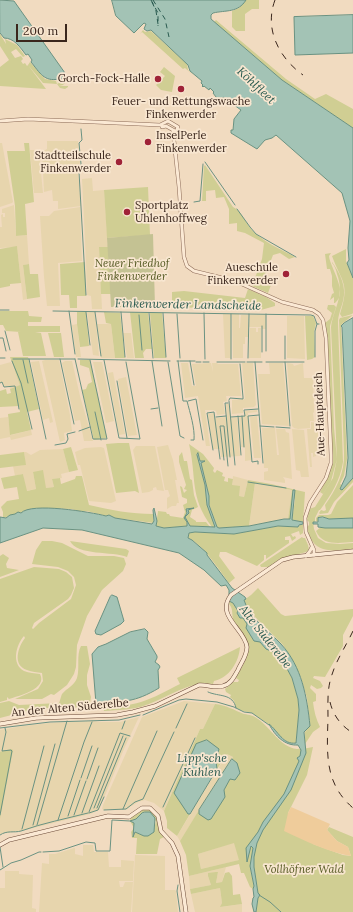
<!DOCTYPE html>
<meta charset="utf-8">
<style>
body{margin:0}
#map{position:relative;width:353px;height:912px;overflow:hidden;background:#f1dbc0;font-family:Lora,serif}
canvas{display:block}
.scale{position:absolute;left:16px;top:24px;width:51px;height:18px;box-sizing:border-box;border:2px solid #3a261c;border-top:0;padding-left:5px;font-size:12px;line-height:14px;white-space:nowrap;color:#3a261c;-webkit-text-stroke:3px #f8e6d0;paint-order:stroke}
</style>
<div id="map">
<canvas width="353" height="912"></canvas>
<div class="scale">200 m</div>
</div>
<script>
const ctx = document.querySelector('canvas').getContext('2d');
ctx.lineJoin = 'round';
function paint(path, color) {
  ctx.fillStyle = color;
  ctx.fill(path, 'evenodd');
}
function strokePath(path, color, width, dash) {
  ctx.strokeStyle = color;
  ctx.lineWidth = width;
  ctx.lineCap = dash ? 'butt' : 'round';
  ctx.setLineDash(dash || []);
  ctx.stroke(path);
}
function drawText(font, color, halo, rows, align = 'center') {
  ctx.font = font + ' Lora,serif';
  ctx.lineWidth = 3.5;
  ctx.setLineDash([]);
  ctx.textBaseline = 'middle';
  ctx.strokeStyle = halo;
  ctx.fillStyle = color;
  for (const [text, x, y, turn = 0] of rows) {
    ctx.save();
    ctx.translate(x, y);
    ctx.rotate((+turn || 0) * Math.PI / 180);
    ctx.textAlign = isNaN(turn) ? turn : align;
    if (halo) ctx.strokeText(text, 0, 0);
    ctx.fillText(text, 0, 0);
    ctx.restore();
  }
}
paint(new Path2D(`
 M47,141H78L80,161L78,172L81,206L58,209V201H53L52,190L44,192L42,152L47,149Z
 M0,143H2L13,202L12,203L0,207Z
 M30,150H34L35,153L39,152L43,193H34Z
 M92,178L93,191L104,190L108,247L99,248L102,309H92L91,296L87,295L86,262L82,179Z
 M14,205L16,236L27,235L29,264L23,265L27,299L23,300L17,247L0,248V227H2L1,215L3,214V217H5V213H2V209Z
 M80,207L82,261L58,263L60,306H47L44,277L40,216H49L54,211Z
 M87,312H95L99,356L93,355Z
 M223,314H231V358H225Z
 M232,314H239V328H240L241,315H248V337H245V344H243V358H233Z
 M249,315H266V329H262V327H249Z
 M287,316H304L305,359L287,358Z
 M77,324L81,357H76L72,325Z
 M97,324H111L115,358H101Z
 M250,328H256V332H258V328H261V358H249Z
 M123,333H131L134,358H127Z
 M45,360H59L70,415L72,431L64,433L65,440L60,442L42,361Z
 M39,361L53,422L50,423L49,418L43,420L31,362Z
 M65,361H72L80,396L93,441H84L80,420L75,421L62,363Z
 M11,362L21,385L10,389L9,386L4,387L2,382L0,383V365Z
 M93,362H102L114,421L106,423Z
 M181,363H188L192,386H196L192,364L211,363L213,372L212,363H217L218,364H238L241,396H226L227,401L223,402L225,414L217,415L216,411L213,410H205L210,446H206L198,396L185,398Z
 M242,363H253L256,405L254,407L243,408V413L232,414V400L245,399Z
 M269,363H283L289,426L262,424L258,374H270Z
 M287,363L293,364L294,366L303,363L304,378H313L314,412L313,413L314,421H310V428L298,429L294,428L292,426Z
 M113,372L125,434L119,435L108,373Z
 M126,377L137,435L128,436L118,379Z
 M226,404H229L231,418L237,417L240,456L221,457L220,449H213L208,414L214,413L215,418L227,417Z
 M257,410V412L248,413L252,460L245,461V447H241L239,417L245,416V411Z
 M257,416L261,458H254L250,417Z
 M8,417L11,435L31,430L32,435L11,440L10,437L0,439V418Z
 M311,422L317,423L321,453H316V456L313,457V453H311L312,467H310L307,429H311Z
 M262,428H275L277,455H279L276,429H285L286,432L289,433L292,479L283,477L285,480V483L264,480V472L268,471V468H264Z
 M292,429L304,430L309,477H301L300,471L296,470Z
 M168,445L173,460L177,480H175L179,503H177L176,506H172L167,509V498L170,496L168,490H165L157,447Z
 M136,446H155L164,491L157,490L156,487L153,488V490L149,492L142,493L133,450Z
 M101,447L104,448L116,501L111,503L89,501L80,465H78L75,452L85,448Z
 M63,449L69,472L61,474L62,478L52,479L54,487L46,488L33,472L36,489L26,491L23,474L15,476L13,466L25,465L24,452H26L31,455L40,450Z
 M233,476L248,480L244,497L238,496L232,485Z
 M255,483L292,490L288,519L249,526Z
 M184,701L215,704L203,729H200L164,811L154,803L145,800L138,802L127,809L104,810L102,809L103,805L142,717Z
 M139,717L124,749L99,810L90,814L21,831L0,834V819L13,751L0,752V730L23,726L49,723L93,721L100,722H120Z
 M227,754L233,757L180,841L177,836Z
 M235,842L240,860L201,869L198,854Z
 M83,845H93L94,852H108L109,867H121V860L134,861L133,881H119L120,887H123L125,882H133L131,912H39L42,863L49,864V854H55L74,848H75V854L83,856Z
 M135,855L165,856V890H175L176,891L178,912H132Z
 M226,867L222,882L216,883L218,872L208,876L211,885L190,889L189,876Z
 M5,871H19V874L33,875L32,908L36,909V912H0V888H5Z
 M220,888L222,903L221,907L242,904V912H195L191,894Z`), '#e7d5ad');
paint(new Path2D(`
 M246,0H259V9H252L245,14V31H236L232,27V11L239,8Z
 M216,20L286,79L315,99L326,94L353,109V128L282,80L214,22Z
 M143,30L145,32L151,31L187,64L188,70L193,75L185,68L183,69L142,32L140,34Z
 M0,34L6,44L5,39L17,45L25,56L23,57L16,49L11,52L15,58L21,56L23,59L21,61L23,64L25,63L27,66L28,65L46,89L0,86V67L9,60L0,46Z
 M30,62L45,79L56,81L57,84L59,83L57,81L62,80L65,83L63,85L59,86H68V87L65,89L60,88L57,84L43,83L28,65Z
 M164,67L175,76L172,92L161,90L156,85L165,76L160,72Z
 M24,143H29L34,202L25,204L27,235L16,236L15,206L7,151H25Z
 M205,165L233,207C243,211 246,226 255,233C266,243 282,250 295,257L289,259L280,253L273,255L264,279L271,285L268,293L252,286L262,259L264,243L245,233L237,231V223L229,224V209L224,197L216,198L215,190L206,191V201H202L204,166Z
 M148,187L150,235L107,238L104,190Z
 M17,246L21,283L10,284V286L0,288V249Z
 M99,247H108L111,294H101Z
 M346,249V261L353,278V313L352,314L342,317L340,314C350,283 342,283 332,256Z
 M331,253L329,256C330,268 349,292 335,303H334V297L330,300L332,294L334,293L332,286V276L330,269H327L325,254Z
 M85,262L86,296H77V308H70L69,295H61L60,264Z
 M332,262C340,273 347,287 343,301C341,309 338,315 338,323L343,462C340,481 331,495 320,510H319L315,518V522H313L314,529L318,538L326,543L340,544L353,543V549C337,550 318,555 310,537C308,533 307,531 307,527L309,525V522L307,520L309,509L315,507L333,478L337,459L331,327C334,307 345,296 337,274C336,270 335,266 332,263Z
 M29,264L30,274H38L40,297L27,299L23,265Z
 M248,289L266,297L275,303V306L261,310L172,307V292L184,291L245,298Z
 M328,305H334L336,307L330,326L334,428L337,459L331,481L323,494L320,492L330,472L332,455L325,323L330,319L332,313L327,309Z
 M0,311H28L29,316L42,317L41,322H28V326H60V332H35L41,333L46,356H23L18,332H21L6,331L3,325H0Z
 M77,312H86L89,346L80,347L77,324Z
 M104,312L120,313L125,358H115L111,324L106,323Z
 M130,312L148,313L152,349H146L143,353L144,358H135Z
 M150,313H162L166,358H154Z
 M353,315L342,324L341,326L347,459L344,476L340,484L342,485L340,489L342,490L353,478V482L334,502L328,513L320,514L319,513L321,510L324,511L326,510L325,505C336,489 345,473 344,453L339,320L340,318Z
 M305,316H313L316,323L314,332L315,357L312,359L307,360Z
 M48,333H61L64,357H54Z
 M10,357H28L39,409L27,412L31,430L10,435L8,414L20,412L19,406L0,407V391L6,389L7,394L11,393L10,389L20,385Z
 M80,360H90L107,438L94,440L82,390L86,389L88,384L92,382L89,368L80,365Z
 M118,443H129L139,493L135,491L116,493L106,444Z
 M189,444L203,454L214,468L213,471L215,473L217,470L223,473L222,476L225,477L224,481L228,482V478L233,479L232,485L240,486L239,496L244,497L248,480L271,484L305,492L303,522L292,520L295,500L293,495L291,518L290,519H288L292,490L255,483L249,526L219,528L217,527L209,504V496L201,463L205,461H200L198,453L197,455L205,485L207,505L216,527H212C189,497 197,478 189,444Z
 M71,447L78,470L69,472L63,449Z
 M24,452L26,465L0,468V455Z
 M182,452L184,461H187L190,479L192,480L194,495L198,507L192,510L190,517L196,521V522H206L210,527L188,526L164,528L156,526L158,511L166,512L167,514H169L170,516L183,518L185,512L183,505L187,503V499L182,497L180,486L182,487L184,493L187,490L184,489L186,485L179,462V456Z
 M43,470L46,488L54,487L52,479L60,478L61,484L75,479L76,476H82L89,505C110,510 132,514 153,514L154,523L115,518L109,515L106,516L87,511L80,512L72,509L36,508L3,518V512L1,507L7,501L19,499L17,487L4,489L1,478L23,474L27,491L36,489L33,472Z
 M353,485V518L329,519L323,517L318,518V521H316V518L319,515H328L331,514L337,502Z
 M301,524L303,525V533L300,535L299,531L291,534L293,537L295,536L296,538L292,541L290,536L285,537V540H289V543L266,559V555H264V560L257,566L226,552H220L219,556L235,578L229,583C219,570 203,544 188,538L189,533L195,532L234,534L278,526L298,527Z
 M321,527L325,528H353V542C339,543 322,546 316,531Z
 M302,537L303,538H305L308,545L309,550L306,552L279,560L269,567H261L260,565Z
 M42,541H52L62,543L88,556H114L124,558L126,564L123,571L102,590L87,616L77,645L76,667L74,674L67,685L54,695L51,694L42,699H15L38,689L43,681L42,673C37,672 32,672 27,670C12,665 18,647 25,638L24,636C16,645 11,664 24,671C29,673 35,673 40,674C48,689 18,696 9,699L7,697V700L0,702V579L34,567L59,569L66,572L72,577L74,588L71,595L68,599L34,623L32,628L33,629L39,623L71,599L76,585L74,577L68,571L58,567L32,564L36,550Z
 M70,541L126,549L129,551L127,557C113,551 77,556 70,541Z
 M3,554L9,558L6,564L7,568L19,570L0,577V556Z
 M258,588L281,614L285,616L353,609V616L343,635V646L325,677L314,676L313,678L320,681L323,686L321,688L317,689L311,685L310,688L316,694V701L313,702C314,711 316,719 320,727L313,732L305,744V732L310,726L307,698L301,678L283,645L253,615L245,606L244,600L251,595Z
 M230,601L233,603L238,611L237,613L243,618L260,642L266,649L276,653L284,663L292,678L298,699L299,710L296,743H289L277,734L271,726L252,713L239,710L236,708L234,701L230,697L231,695L226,692L225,689L233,682H238L239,680L236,678C242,666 253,653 246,640C243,634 238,628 234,622C231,616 234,609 229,604Z
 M81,646H87L90,664L87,675V685L91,697L90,703L75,708H47L27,711L0,718V703L9,701L19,705L59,703C60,701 61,696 62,694C67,688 74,686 77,678C80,668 76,655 81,646Z
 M240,647C239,662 229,678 214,681L213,684C190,680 167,698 146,705C133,710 118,710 104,711L103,707C116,706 129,706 141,702C154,698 168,690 180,684L177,678Z
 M215,704C226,705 234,710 244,714C250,715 253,715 258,719C271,728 280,747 297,749C302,749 308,748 313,747L307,775L288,813L313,844L343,855L351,856L348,847L337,841L327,830L329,827L353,837V912H256L258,898L260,895L258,894L254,867L250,866L254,886L253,889L250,887L244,873H241L239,864L189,876L186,855L180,841L199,810V815L224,790L237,763L232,759L233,757L227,754L217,769L216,761L219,749L188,814H190L177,836L167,828V821L164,811L200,729H203ZM234,843L239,860L201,869L198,854Z
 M12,749L13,751L0,819V752L2,751Z
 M142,809L150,810L158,818L159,831L164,837L160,839L157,854H136L137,838H132L131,832L134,828L130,821L131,817ZM142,813L156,821C155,828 152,835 144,836L135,832L133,837L134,828V822Z
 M216,872H218L216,883L222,882L225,873L229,872L232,876L233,895L240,894L242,904L220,907L222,903L220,888L191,894L190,889L211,885L208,876V873Z`), '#d0ce93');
paint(new Path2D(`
 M291,807L330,824L327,830L337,841L348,847L351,856C328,852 305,841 284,831L288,813Z`), '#efcc9b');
paint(new Path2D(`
 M153,234L155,307H111L107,238Z`), '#c4c293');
const water = new Path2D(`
 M0,0L14,1L65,73L63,74V77L61,79L64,82L59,79C44,82 40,73 31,62L32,60L28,54L26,55C20,47 14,38 4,38L0,33Z
 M112,0H246C238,13 226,10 213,13L211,15V19L282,80L353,128V278L347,263L349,260L348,248L350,221L342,193L276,135L272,138L265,140L257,149L231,133V130H233L234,119L241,110L223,97L219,101L213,93L214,92L210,88L209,90L204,86L203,87L202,86L203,85L201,83L202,81L190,71L188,65L151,30L147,31L144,29L146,24L144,23L134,33L116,16Z
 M353,15V53L295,55L294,17Z
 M353,318V478L342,490L340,489L346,476L348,458L342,327L341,326L344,323Z
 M198,453L200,461H205L201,463L209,496V505L217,527L219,528L249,526L284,519H290L293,490H295L292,520L303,522V524L299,525L298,527L278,526L234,534L195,532L189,533L188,538L192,540L207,553V555L232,588L245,597L246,599L244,600C249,618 269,631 281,644C302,667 307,697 310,726L304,732L306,753L291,790L263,830L257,843L254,857V867L258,893L260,895L258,898L256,912H254L252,904L253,898L254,897L253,889L254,886L250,866L253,848L251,846L247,862L246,848L258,832L263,822L284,794L299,761L297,758L300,756L301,750L298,745C285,746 275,736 269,724C278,731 283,745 296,743L299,710L298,699L292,678L284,663L276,653L266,649L260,642L254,641L246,628L247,624L243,618H240L237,613L238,611L233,603L229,601V590L226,585L221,586L204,570L179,553L82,530L43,528L0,543V517L6,518L10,515L15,514L18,512L21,513C31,502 91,512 106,516L109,515L115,518L152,524L154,521L153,510L154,508L157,521L156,526L164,528L187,526V522L184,518L187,513L186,509L194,508L188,510L189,513L185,517L190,526L215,527L207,505L205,485L197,455Z
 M323,517L329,519L353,518V528H325L318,527V524H313V522H318V518Z
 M112,595L117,597L124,621L121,624L101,635L96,634L95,631L110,597Z
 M145,629L148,632L147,639L157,656V658L155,662L159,665L160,667L158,670L159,688C134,703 124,701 96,704L92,654L98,647L106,644L130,632Z
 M207,740L219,749L216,761L217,769L190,814H188L174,793L196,744Z
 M232,759L237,763L240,773L235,780L230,779L224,790L225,797L211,819L208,820L199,814V810Z
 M145,812H150L155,818L154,832L148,836H144L135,832L133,837L134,823L130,821L136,819L142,813Z`);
paint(water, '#a3c3b5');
strokePath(water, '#6a9282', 1);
strokePath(new Path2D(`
 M81,129L82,140L79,143L81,164L79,172L86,295
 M205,162L235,205
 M194,202L200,201L203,164
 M237,209L250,227L256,234L296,257
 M0,310H9
 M53,311L311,315L314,316L317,324H319
 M69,311L75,354
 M86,312L90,345
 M95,312L101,356
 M121,312L125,357
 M149,313L153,358
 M163,313L166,357
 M204,313L205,359
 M177,314L180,358
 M231,314V359
 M139,315L142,350
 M5,331L10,350
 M285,336V359
 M0,338H3L6,351
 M266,351V314
 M262,352V326
 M315,357V331L317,324
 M0,358H5
 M248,358L249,314
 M13,359H75
 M29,359L46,439
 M60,359L74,424
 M75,359L93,439H107L90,360
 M78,359L170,361
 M23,360L28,383
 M104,360L119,438L140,439L126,362
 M12,361L21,383L32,429
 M152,361L162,426
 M177,361H179
 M178,361L183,401H187C190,413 195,428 194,440H191
 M180,361H195
 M190,361L194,385
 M168,362L180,436L184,438
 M196,362H201
 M203,362H209
 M217,362H245
 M247,362H262
 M255,362L263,463
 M266,362H304
 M285,362L290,426
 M117,381L127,438
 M0,383L2,382L4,387L15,386L19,409
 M229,400L230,398L243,399V397L240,364
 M188,401L196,399L203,440
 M229,401L235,465
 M228,403H225L230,457
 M151,409L158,408
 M95,412L101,440
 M238,416L241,455
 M242,416L244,447
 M216,417L226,416
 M231,417L245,416L244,410L258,409
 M260,426L274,427
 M276,427L290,428
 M79,431L90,427
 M55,445L66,443L68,439L67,434L75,432
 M213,450L207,413L214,412L220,459
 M224,460L220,426H224L228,466
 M258,464V461L252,462L248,416L259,415
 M248,482L286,488
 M208,692C219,697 233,693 236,708
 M143,715L179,700L186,699L217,702L234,707L244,712L252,713L269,725
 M0,728L50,722L119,720L140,715
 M176,728L187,704
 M122,729L125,721
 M81,778L92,746
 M87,779L98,748
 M163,807L195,738
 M94,808L123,736
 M97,808L126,738
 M123,809L157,731
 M104,810L126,809L135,802L143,799L174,732
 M89,812L120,733L130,736
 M82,813L99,766
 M89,813L98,810L104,797
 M0,815L12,751L11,750L2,751L6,732L5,728
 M74,815L86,781
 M68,816L80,780
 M58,820L84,742L92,722
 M33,825L55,744
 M37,825L67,721
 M22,829L44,746
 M0,835C7,830 14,833 21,831C43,823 65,819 88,813
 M0,847L3,867
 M43,852L59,851L86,842L95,843L96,851H110L112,820L130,821
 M0,870L11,863L21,860L39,852H41
 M178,885L177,891L180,912
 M259,895L270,902L281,912`), '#6a9282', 1);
strokePath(new Path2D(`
 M151,0L158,13V26
 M153,0L165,19L169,37
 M152,2L156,11L158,24`), '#2a5b50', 1, [5, 4]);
const tertiary = new Path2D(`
 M0,121L28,119L160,125L168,121L178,127L175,135
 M162,127L166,126L175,131
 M173,131L179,187L184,257L187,266L194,271L235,281L282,302L313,310L319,314L323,320L326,338L331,455V463L326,478L310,503L305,518L306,532L314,550V555
 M306,556L310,551L312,547`);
const secondary = new Path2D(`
 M0,724L36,718L117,715L133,712L155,706L199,685C207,684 215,689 223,686C231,684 234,677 238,670C241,663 247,656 247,647C245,629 215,616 231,595L282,560L293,557L353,551
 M0,845L9,840L108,816L129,817L142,808H150L158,816L161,831L172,843L178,856L186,912`);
strokePath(tertiary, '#8c6b57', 4);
strokePath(secondary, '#6d4c3a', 4.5);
strokePath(tertiary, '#fbe9d4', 3);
strokePath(secondary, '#fbe9d4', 3.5);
strokePath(new Path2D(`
 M275,0C264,29 279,58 303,75
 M353,631C346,646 335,662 331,678C327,690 328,705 328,718C327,753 324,783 353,808
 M330,702C333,715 341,726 353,733`), '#3a261c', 1, [7, 7]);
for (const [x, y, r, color] of [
 [158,79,4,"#9f2237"],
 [181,89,4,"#9f2237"],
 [148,142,4,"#9f2237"],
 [119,162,4,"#9f2237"],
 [127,212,4,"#9f2237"],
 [286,274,4,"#9f2237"]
]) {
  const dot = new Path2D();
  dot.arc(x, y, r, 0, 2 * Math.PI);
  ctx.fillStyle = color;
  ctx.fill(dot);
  strokePath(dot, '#f8e6d0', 1.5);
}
drawText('11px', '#3a261c', '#f8e6d0', [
 ["Gorch-Fock-Halle",150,79],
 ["Feuer- und Rettungswache",181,102,"center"],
 ["Finkenwerder",181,115,"center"],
 ["InselPerle",156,136,"left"],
 ["Finkenwerder",156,149,"left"],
 ["Stadtteilschule",111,156],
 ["Finkenwerder",111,169],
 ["Sportplatz",135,206,"left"],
 ["Uhlenhoffweg",135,219,"left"],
 ["Aueschule",278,268],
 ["Finkenwerder",278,281]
], 'right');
drawText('italic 11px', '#535821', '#f8e6d0', [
 ["Neuer Friedhof",132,264],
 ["Finkenwerder",132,277],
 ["Vollhöfner Wald",304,870]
]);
drawText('11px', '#3a261c', '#f8e6d0', [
 ["Aue-Hauptdeich",320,414,-92],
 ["An der Alten Süderelbe",70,708,-5]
]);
drawText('italic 12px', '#2a5b50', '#f8e6d0', [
 ["Köhlfleet",256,86,43],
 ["Finkenwerder Landscheide",188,305,1],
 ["Alte Süderelbe",265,637,52],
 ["Lipp'sche",202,759],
 ["Kuhlen",202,773]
]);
</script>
